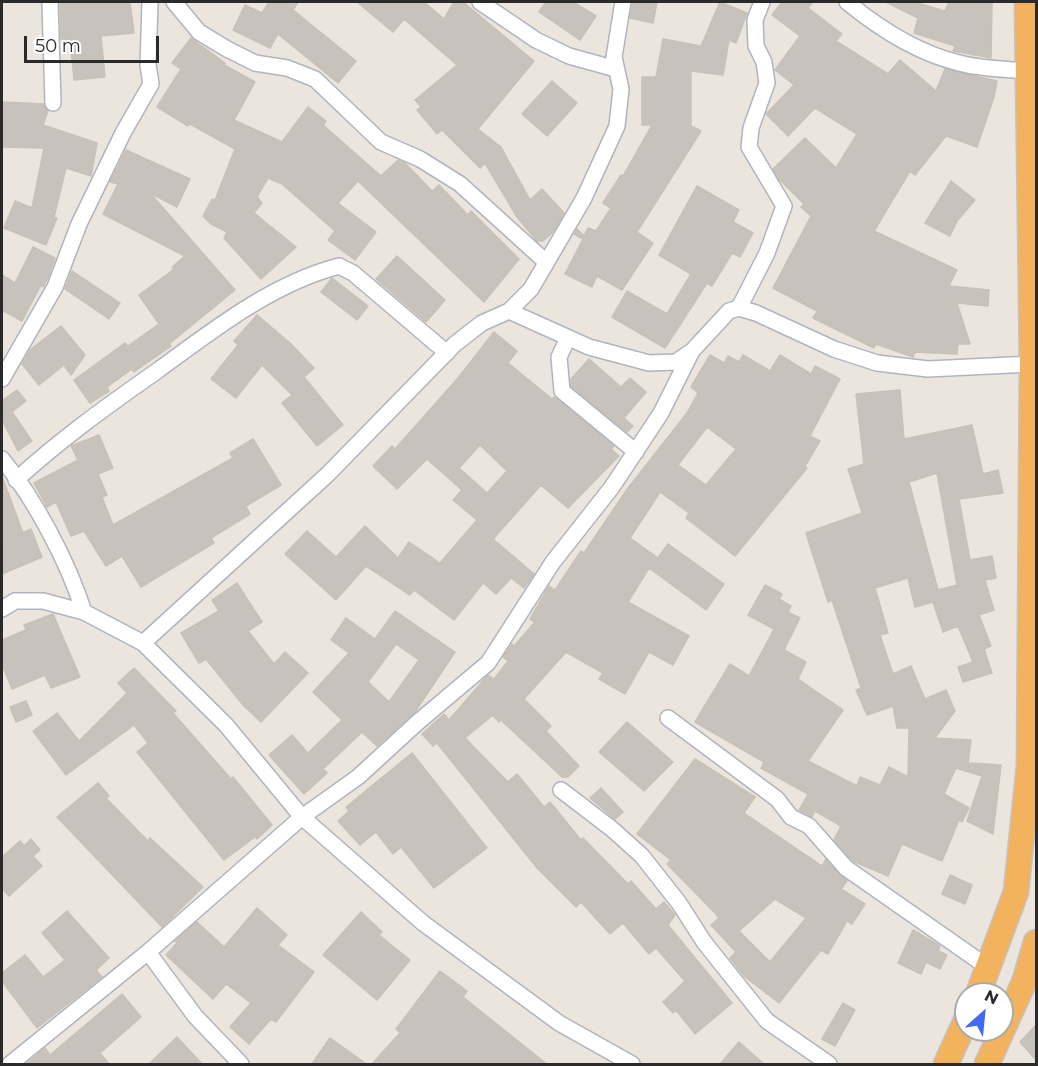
<!DOCTYPE html>
<style>
body{margin:0}
#map{position:relative;width:1038px;height:1066px;overflow:hidden;background:#ece5dd;font-family:Montserrat,sans-serif}
canvas{display:block}
.frame{position:absolute;inset:0;border:3px solid #2a2a2a;pointer-events:none}
.north{position:absolute;left:954px;top:982px;width:60px;height:60px;box-sizing:border-box;background:#fff;border:2px solid #aaa;border-radius:50%;rotate:27deg;font-size:16px;font-weight:700;line-height:24px;text-align:center;color:#2a2a2a}
.north::after{content:'';display:block;margin:auto;width:21px;height:27px;background:#4268f4;clip-path:polygon(50% 0,100% 100%,50% 72%,0 100%)}
.scale{position:absolute;left:24px;top:36px;width:135px;height:27px;box-sizing:border-box;border:3px solid #2a2a2a;border-top:0;padding-left:8px;font-size:18px;line-height:21px;white-space:nowrap;color:#2a2a2a;-webkit-text-stroke:4px #fff;paint-order:stroke}
</style>
<div id="map">
<canvas width="1038" height="1066"></canvas>
<div class="frame"></div>
<div class="north">N</div>
<div class="scale">50 m</div>
</div>
<script>
const ctx = document.querySelector('canvas').getContext('2d');
ctx.lineJoin = 'round';
function paint(path, color) {
  ctx.fillStyle = color;
  ctx.fill(path, 'evenodd');
}
function strokePath(path, color, width, dash) {
  ctx.strokeStyle = color;
  ctx.lineWidth = width;
  ctx.lineCap = dash ? 'butt' : 'round';
  ctx.setLineDash(dash || []);
  ctx.stroke(path);
}
const building = new Path2D(`
 M60,2H130L134,33L101,36L105,77L74,80L70,39L61,40Z
 M269,2H298L293,10L356,61L338,83L278,34L270,48L233,30L245,5L262,13Z
 M357,2H424L444,19L454,2H463L534,61L478,129L501,147L530,200L542,189L564,213L553,232L543,241H537L517,217L485,163L480,168L442,130L437,134L417,110L421,107L415,100L457,65L404,19L393,32Z
 M546,2H573L596,16L580,40L539,12Z
 M633,2H657L653,23L630,18Z
 M720,2L747,13L736,43L729,40L723,75L691,71V126L701,131L637,232L653,243L622,290L597,276L592,287L565,274L583,239L574,234L577,229L584,236L588,228L596,231L611,208L603,203L621,175L623,176L652,125H642V77H656L663,39L701,46Z
 M782,2H813L808,8L842,34L836,41L888,74L900,60L936,91L945,69L997,81L994,97L977,147L946,136L915,175L910,171L874,231L957,270L949,286L989,290L988,306L957,303L970,344H958L957,354L915,352L913,357L876,344L874,348L813,318L817,311L773,288L811,216L801,207L804,204L780,180L773,169L805,138L836,168L857,134L815,108L788,136L766,114L794,85L775,70L800,36L772,15Z
 M886,2H914L945,11L949,2H992L991,58L953,51L955,46L914,33L918,18Z
 M191,38L225,63L224,65L255,82L234,120L282,142L308,107L326,121L323,125L381,176L398,160L405,163L432,191L439,185L468,215L471,211L519,259L484,302L358,181L338,203L376,232L355,260L328,240L335,231L282,184L268,178L257,197L262,203L254,213L296,247L261,279L224,238L227,232L211,224L203,216L212,199L215,200L235,149L190,124L188,126L157,107L181,69L172,63Z
 M552,81L577,103L547,136L522,114Z
 M2,102L43,104L48,111L43,125L97,143L91,176L66,168L54,217L57,218L46,245L4,228L15,201L32,208L44,148L2,147Z
 M126,150L190,179L177,207L150,193L235,290L169,344L171,346L134,372L132,369L107,387L109,391L90,403L74,380L125,343L128,346L159,324L139,295L174,269L172,267L185,256L103,214L118,184L110,182Z
 M951,181L975,200L957,221L950,236L925,223Z
 M697,186L739,210L733,222L753,233L740,257L732,253L712,286L707,283L665,348L612,317L627,291L667,314L691,274L659,255Z
 M33,247L55,258L48,278L43,287L41,285L22,321L2,310V275L15,283Z
 M397,256L445,300L426,322L376,279Z
 M72,271L120,303L109,319L65,289Z
 M332,278L368,306L357,320L321,292Z
 M257,315L290,343L314,368L304,377L343,425L317,446L282,403L292,395L262,365L236,398L211,379L238,345L234,341Z
 M61,326L85,355L71,375L64,365L39,385L22,364L30,350Z
 M494,332L517,351L508,363L552,399L554,397L614,446L611,449L619,456L568,508L541,485L493,539L534,574L524,588L511,578L496,594L483,583L454,620L414,590L410,595L366,566L336,600L285,554L307,531L336,557L365,526L398,558L409,542L440,563L477,520L453,500L462,490L427,459L397,489L373,466L392,446L395,449L458,378ZM480,445L507,471L487,493L459,468Z
 M710,355L724,363L728,356L739,362L743,355L770,371L780,355L811,374L815,366L840,379L810,436L820,441L805,466L807,468L735,556L686,518L689,513L660,492L630,538L658,558L668,544L724,584L706,610L649,568L628,602L689,636L673,665L649,652L625,694L599,679L603,673L566,652L524,699L551,726L546,731L579,766L568,777H562L501,720L499,722L493,715L465,738L508,782L517,774L544,807L550,802L581,840L583,838L628,884L631,881L656,909L664,902L675,915L668,925L732,1003L695,1034L676,1010L673,1013L663,1002L685,981L656,948L649,954L623,923L610,934L581,902L576,907L537,868L437,743L433,746L422,734L444,714L449,720L488,675L494,679L508,661L503,657L512,644L514,646L535,622L530,619L549,586L555,590L581,551L584,553L628,488L687,413L698,393L691,387ZM707,427L736,449L706,485L678,465Z
 M589,359L621,387L630,378L646,392L624,418L633,426L627,432L571,386V379Z
 M17,390L26,401L12,412L32,441L18,451L2,420V397L3,400Z
 M900,390L904,439L972,425L983,474L998,470L1003,493L959,499L970,560L992,556L996,578L985,580L994,610L979,615L991,646L984,649L992,673L963,682L958,667L973,662L958,626L943,632L933,602L915,607L908,578L875,588L888,633L880,635L893,674L911,666L925,699L946,690L955,711L935,738L971,740L968,763L1001,765L993,834L967,821L982,776L956,768L944,794L969,808L962,822L959,820L942,861L902,844L888,876L853,861L834,840L841,826L815,811L812,817L799,810L808,794L761,768L764,762L695,722L730,664L749,676L774,629L748,615L765,585L782,594L779,599L791,606L788,612L800,618L784,650L806,662L798,679L843,710L808,761L857,786L860,777L880,785L889,767L908,777L909,728H897L893,706L867,715L856,690L861,688L832,600L828,602L806,533L862,513L848,469L864,464L856,394ZM937,473L957,585L938,590L909,482Z
 M99,435L113,468L98,474L107,495L102,497L113,525L233,458L230,453L253,439L281,485L246,506L250,514L211,538L214,543L141,587L122,556L106,566L84,531L71,536L56,502L47,507L34,483L78,460L71,446Z
 M3,479L23,533L31,529L42,557L2,574Z
 M237,583L262,622L248,631L274,664L285,652L308,673L261,722L243,705L206,659L199,663L181,633L219,611L212,600Z
 M395,611L455,652L415,712L377,746L362,732L323,769L327,773L304,794L269,755L292,735L308,753L342,720L313,692L349,653L331,640L346,618L375,639ZM396,644L419,660L389,702L368,682Z
 M53,614L80,677L51,688L45,675L12,689L2,664V640L26,630L24,625Z
 M134,668L176,711L173,713L231,779L233,777L272,825L257,839L255,837L224,860L137,752L148,743L134,725L66,775L33,731L57,713L79,741L127,693L118,683Z
 M26,701L32,715L16,722L10,707Z
 M627,722L673,762L644,791L599,752Z
 M412,753L487,848L434,888L401,847L393,854L376,832L360,845L338,821L349,811L346,807Z
 M695,759L755,797L744,813L822,866L826,859L847,881L841,889L865,904L852,924L847,921L828,954L821,950L779,1003L744,976L730,958L736,952L711,925L719,918L716,914L667,864L671,860L637,834ZM775,899L806,918L770,962L739,931Z
 M98,783L109,796L106,798L148,841L150,838L203,887L162,927L57,817Z
 M601,788L623,812L615,819L590,798Z
 M31,839L40,850L33,856L42,866L9,896L2,888V857L20,841L24,846Z
 M950,875L972,885L965,904L942,894Z
 M257,908L287,935L278,945L314,972L276,1022L271,1019L249,1044L230,1027L251,1003L226,984L213,999L166,955L177,943L175,941L197,922L224,947Z
 M67,911L109,958L96,970L102,977L37,1028L2,981V973L25,955L43,977L65,960L42,933Z
 M361,912L382,932L379,935L410,960L377,1000L323,955Z
 M913,930L940,946L938,951L947,955L940,969L926,962L921,974L898,963Z
 M440,971L467,991L463,997L548,1065H371L400,1033L396,1029Z
 M122,994L141,1017L100,1053L110,1065H25L45,1048L50,1055Z
 M843,1003L855,1010L835,1046L822,1039Z
 M1036,1025V1060L1020,1042Z
 M177,1037L203,1065H148Z
 M330,1038L368,1065H311Z
 M739,1042L765,1065H719Z`);
paint(building, '#c7c2bc');
strokePath(building, '#c7c1b7', 1.5);
const minor = new Path2D(`
 M50,2L53,103
 M174,2L199,32L227,49L255,63L287,68L315,79L381,142L420,159L460,184L546,262
 M480,2L536,40L569,56L616,69
 M847,2C880,29 917,53 959,63C981,69 1006,69 1028,71
 M739,308L767,253L784,206L749,147L751,128L767,83L764,62L756,46L755,20L762,2
 M509,311L589,347L649,363L676,362L692,351L729,311L739,308L756,313L834,349L877,363L928,369L1032,364
 M568,338L559,357L562,391L636,452
 M2,379L55,287L79,224L123,133L151,84L148,65L150,2
 M2,459C35,499 68,562 84,612
 M16,480C61,439 107,406 157,371C213,330 271,284 339,266L353,273L447,353
 M2,609L15,601H43L84,612L143,643L226,725L302,817L423,923L559,1023L632,1064
 M143,643L328,474L455,344L482,323L509,311L531,289L584,198L617,126L621,89L614,57L623,2
 M668,718L777,799L791,817L809,826L846,868L989,968
 M561,790L612,829L642,856L679,903L704,942L767,1021L829,1064
 M148,952L195,1016L241,1064
 M10,1064L148,952L302,817L358,777L418,722L488,663L553,562L612,487L661,413L692,351`);
const trunk = new Path2D(`
 M978,994L1016,892L1029,766L1032,364L1027,2
 M946,1064L966,1020
 M987,1064L1025,980L1036,942`);
strokePath(minor, '#b0b4be', 18);
strokePath(trunk, '#c3c3c3', 27);
strokePath(minor, '#fff', 15);
strokePath(trunk, '#f2b25e', 24);
</script>
